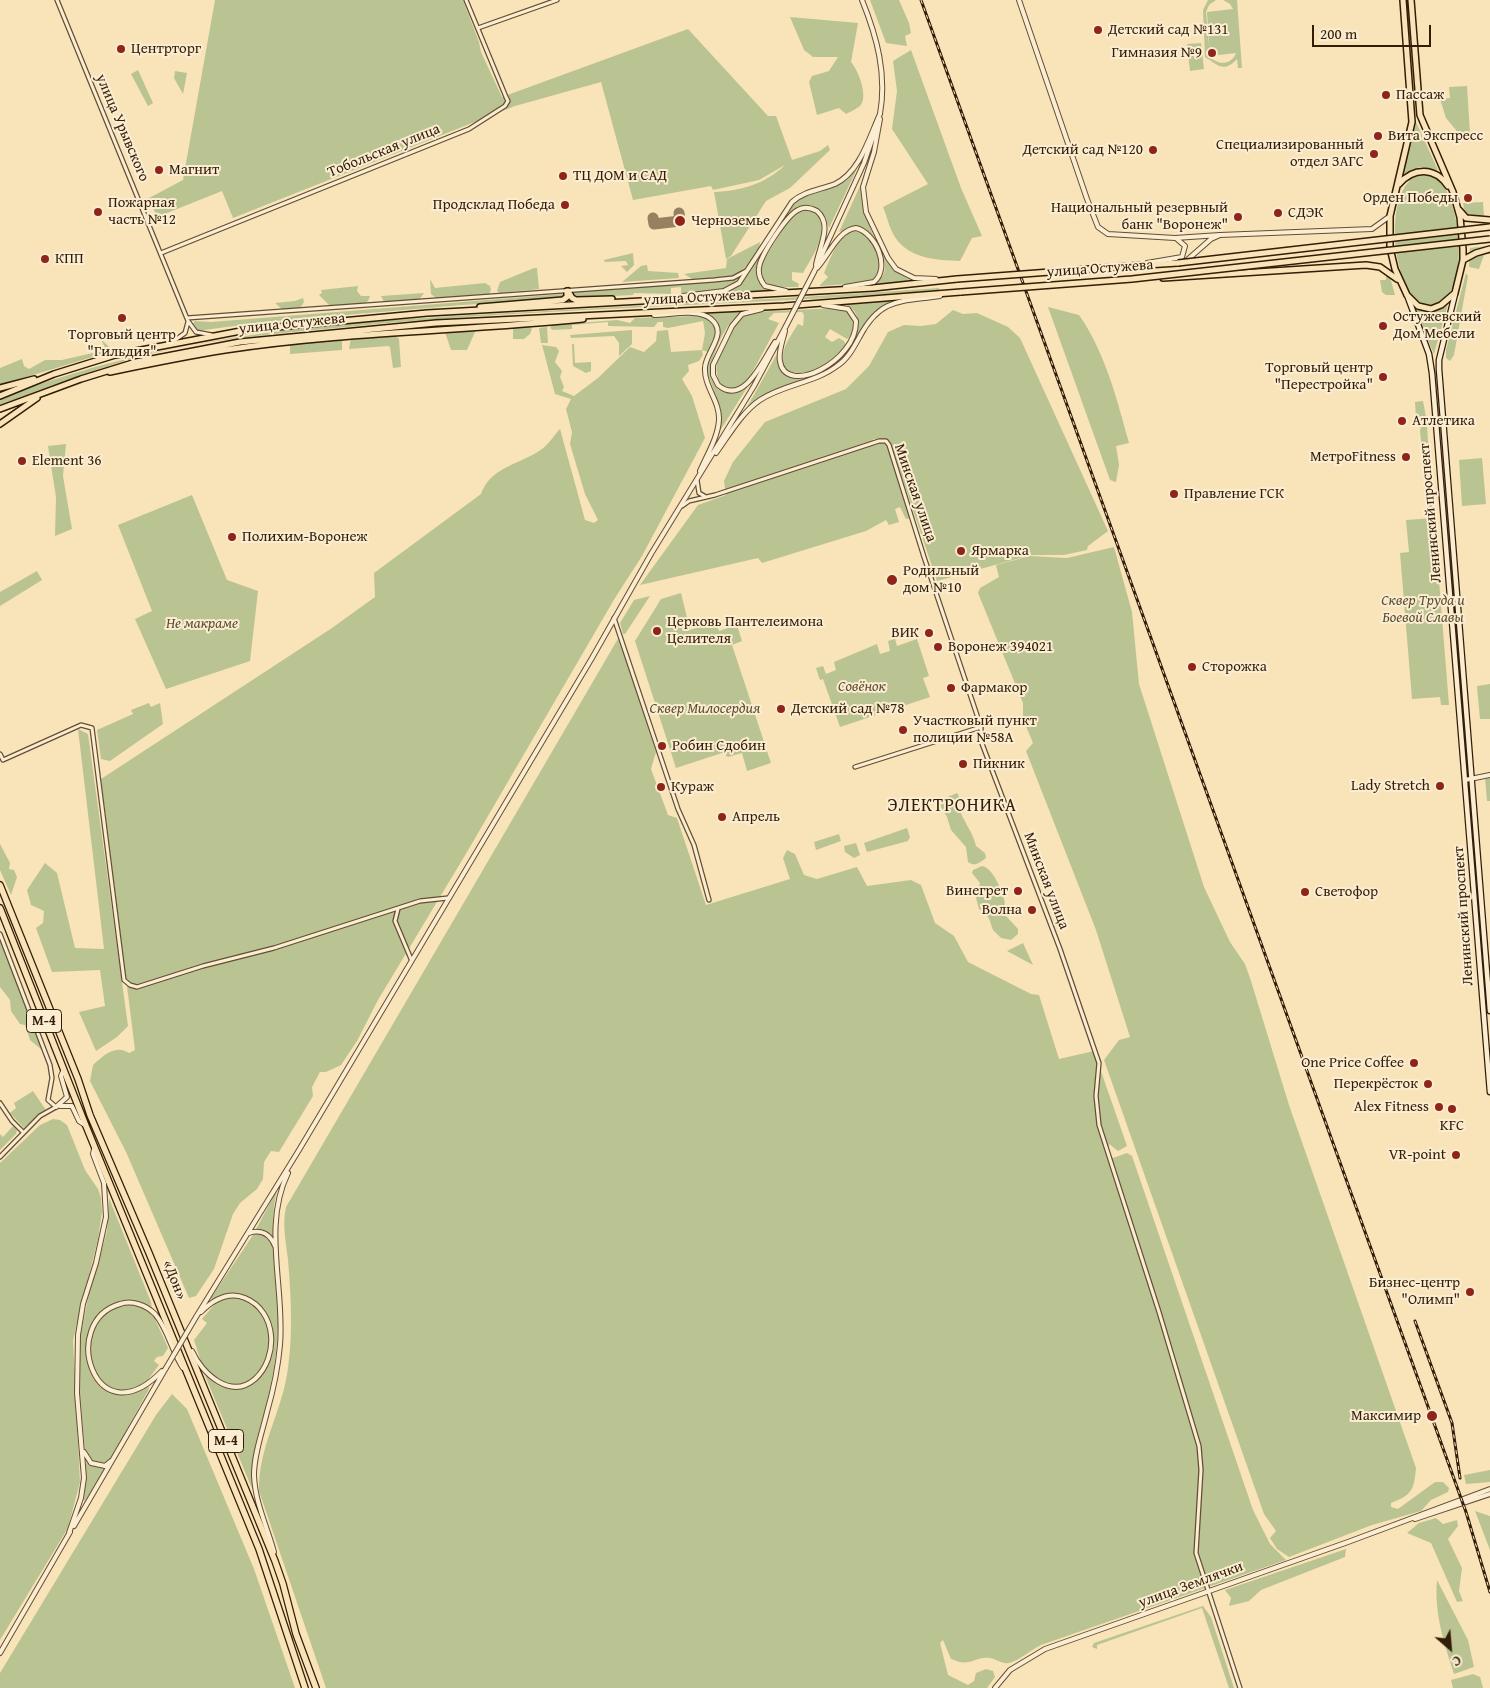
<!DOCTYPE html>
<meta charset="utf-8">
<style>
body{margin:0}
#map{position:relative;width:1490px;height:1688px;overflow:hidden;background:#f9e3b9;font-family:"Gentium Book Plus",serif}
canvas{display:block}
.north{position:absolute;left:1425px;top:1623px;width:50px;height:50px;-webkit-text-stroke:4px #fbedd2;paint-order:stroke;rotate:153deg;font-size:14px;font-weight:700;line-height:20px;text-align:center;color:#331d06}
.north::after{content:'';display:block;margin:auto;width:18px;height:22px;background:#331d06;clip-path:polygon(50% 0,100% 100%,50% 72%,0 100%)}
.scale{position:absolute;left:1312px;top:25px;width:119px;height:22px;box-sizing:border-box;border:2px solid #331d06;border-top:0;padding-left:6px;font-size:15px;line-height:18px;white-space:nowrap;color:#331d06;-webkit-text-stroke:4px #fbedd2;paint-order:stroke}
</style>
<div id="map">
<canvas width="1490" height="1688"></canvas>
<div class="north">С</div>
<div class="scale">200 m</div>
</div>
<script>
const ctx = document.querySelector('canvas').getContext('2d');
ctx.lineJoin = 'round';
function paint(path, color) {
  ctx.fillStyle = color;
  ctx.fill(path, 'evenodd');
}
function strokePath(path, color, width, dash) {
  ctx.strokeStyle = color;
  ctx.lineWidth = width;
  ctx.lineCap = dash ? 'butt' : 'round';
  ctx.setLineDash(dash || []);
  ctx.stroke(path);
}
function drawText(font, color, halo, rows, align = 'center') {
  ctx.font = font + ' "Gentium Book Plus",serif';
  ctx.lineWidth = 4;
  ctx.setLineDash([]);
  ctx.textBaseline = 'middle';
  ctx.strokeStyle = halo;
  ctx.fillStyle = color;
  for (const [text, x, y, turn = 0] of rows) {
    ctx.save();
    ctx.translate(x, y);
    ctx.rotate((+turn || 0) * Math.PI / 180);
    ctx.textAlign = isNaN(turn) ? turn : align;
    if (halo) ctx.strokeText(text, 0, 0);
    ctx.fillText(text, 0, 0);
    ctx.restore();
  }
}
paint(new Path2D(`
 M215,0H463L479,42L481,52L502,97L688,29L768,116H776L792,160L820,151L828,145L830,150L790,188L766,201L731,256L726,259L714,192C741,191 765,184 785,165L759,180L713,190L711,186L633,200L601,82L515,106L233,218L222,191L157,217L149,198L183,180Z
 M870,0H899L909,23L911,33L905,36L907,46L886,43Z
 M1208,0H1216L1209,5L1206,12L1210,55L1207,12L1233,9L1230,4L1223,0H1237L1242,68H1238L1237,59C1223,74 1217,64 1205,57L1203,10ZM1236,53C1232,65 1217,66 1210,56Z
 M790,17L858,23L851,62C858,70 869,97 860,106C856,109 850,112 846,114L839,108L817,115L809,82L812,76L829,71L838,57H813L804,50Z
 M1201,43L1204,69L1190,71L1187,44Z
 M911,50L961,188L982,236L972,238L960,261C937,260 909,259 895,237C889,228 887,216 883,207L928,184L892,129L897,91L893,61Z
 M138,70L153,103L148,106L131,74Z
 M175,71L187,73L183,94L174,78Z
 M1467,86L1470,134L1460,135L1446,118L1440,99L1450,98L1449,87Z
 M1416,122L1438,170L1420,167L1403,174Z
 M856,171L829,228L824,215L817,208L809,205L797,207L787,216L757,265C755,279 761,288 774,291L727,293L737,287L745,279L794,204L803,197L840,183Z
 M1420,175C1426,175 1433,175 1438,180C1462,198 1472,301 1432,305C1392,309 1379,185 1420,175Z
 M860,186C865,218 881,277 920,282L874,285C879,280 885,275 885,268C886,255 871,228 858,227C850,226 845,230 839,232Z
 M1483,202L1484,217L1469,214L1466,218L1463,203Z
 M804,210L817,213C830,233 813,255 803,273L792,272V280L799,284L798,287H772L762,279L760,268L763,261L791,217Z
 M855,231C876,234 891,274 867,283L819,286L828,277L824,273C831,258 837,236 855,231Z
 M760,242L759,249L748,265L735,276L694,280L684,274L726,268L727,259Z
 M1487,246L1479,269L1469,267L1470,248Z
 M633,253L634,265L627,272L621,266L628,265L626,261L605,262L604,260Z
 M647,265L648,271L678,273L679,278L622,282L641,266Z
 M534,268H537L539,289L500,293L497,291L500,282Z
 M1466,273L1468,276L1454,355L1450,361L1446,358V350Z
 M1386,275L1390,277L1395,295H1386L1382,292L1380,280H1386Z
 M741,277C726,294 702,292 681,293V287L671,288V294L634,293L633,295L576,298L572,295L573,292L727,281Z
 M430,279L435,288L485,283L490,286L491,290L489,294L436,298L431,294Z
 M358,286L357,291L361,296H370L368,301L364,304L330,306L319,295L322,293L321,290Z
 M939,288V290C748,306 557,307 367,325C289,333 210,337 135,358C89,371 45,388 0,405V399C169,332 350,321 529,312C666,304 803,298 939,288Z
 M424,293L419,300L384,302L381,296Z
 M562,294L565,295L561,299L462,305L264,322L204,330H196L192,325L195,321L211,322Z
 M303,298L304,302L300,308L283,310L275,303L295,301Z
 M891,301L873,313L847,355L836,365L767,394L746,409L777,354L782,371L794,378C808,377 828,371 839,362C854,350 871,312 843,304Z
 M1448,304L1434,354L1414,308L1431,312Z
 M1048,307L1079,315C1105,352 1117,399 1129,443L1116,446L1119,465L1116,482L1110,480Z
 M837,308L849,312C854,321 856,333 847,339L830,329L825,337L832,342L839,338L844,341L846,345C834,363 806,381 785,369C778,352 789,339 798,324L803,326L804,315L802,312L774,313L768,319L779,323L748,380L735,389L726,388C701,372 732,317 753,312Z
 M745,310C725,320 700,370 719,390L736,393L748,386L718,434L721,410L706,369C711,347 736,328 704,312Z
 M953,310L963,314L977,313L1008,327L1020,338L1108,531L1088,546L1087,550L1064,555H1031L937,581L892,448L888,441L873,439L874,443H884L890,451L912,518L906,519L900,507L895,509L899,522L889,525L886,520L866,531L762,563L758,558L640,585L698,505L726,495L724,481L733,462L765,422L846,389L869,366L888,332L904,325L921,326L936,324Z
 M695,316C706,316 714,321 716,333L708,352L702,350L703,355L699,361L688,365L689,371L682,379L692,396L705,438L642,556L615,598L467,852L378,1000L357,1041L341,1065L326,1072H320L312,1087L313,1096L279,1152L271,1151L264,1162L263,1179L257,1189L240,1203L233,1214L214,1269L196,1296L189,1298L126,1152L90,1081L93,1065C103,1056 115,1044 129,1053L135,1050L101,779L332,628L375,597L374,573L481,494C490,467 521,464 542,449C549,444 554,435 560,429L585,520L594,523L598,520L585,494L570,444L572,432L566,409L571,399L555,394L542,345L556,347L559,351L555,362L562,371L560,377L564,387L562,391L574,396L598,378L630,347L644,352L656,341L657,331L668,330L671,352L702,350L705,333L703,321L668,328L663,327V322H658L654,327L608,326V322L572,325V329L553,330L550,328L552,325L617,320L630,323L635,318Z
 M529,326L532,329L530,334L524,339H513V327Z
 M547,327L548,343H541L539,328Z
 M472,329L475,332L467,350H451L445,332L447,330Z
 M632,330V344L619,356V343L614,336L571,338L570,335Z
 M395,335L399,339L401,367L393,368L390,347L388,346L349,349L351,338Z
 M101,339L111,349H119L0,385V368L22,359L24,366L29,369L45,360H62L106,350Z
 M339,340L342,341V350L290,354V344Z
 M572,344H574L575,363L591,362V371L586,373L573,366Z
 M1423,401L1426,417L1416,418L1415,402Z
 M1421,426H1427L1433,513L1429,512L1428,508L1420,431Z
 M66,444L63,476L72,529L55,536L56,497L48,446Z
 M1482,458L1486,504L1462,506L1459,460Z
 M192,495L227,580L258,591L250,661L166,689L135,619L152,611L118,525Z
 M1434,518L1449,705H1441L1440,697L1412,699L1400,553L1409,552L1406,520Z
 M1114,547L1132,612L1139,684L1204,887L1230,942L1245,964L1251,981L1289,1105L1416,1468C1414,1490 1412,1495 1391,1503V1507L1398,1509L1435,1482H1443L1449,1488L1448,1492L1431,1500L1421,1511L1372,1525L1289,1557L1277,1549L1270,1538L1276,1531L1264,1514L1104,1060L1119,1040L1130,1037L1096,930L1026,751L1033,743L1023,719V703L978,593L980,588L999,577L996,565L1030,556L1067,558Z
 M37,571L42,580L0,606V592Z
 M681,593L690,630L716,622L719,631L737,625L742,641L732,645L771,763L747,771L742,753L728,757L722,753L676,768L635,641L661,599Z
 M650,596L625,634H623L620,623L634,600Z
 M619,637L656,752L651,769L668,815L677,818L706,905L790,879L783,858L787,850L795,854L804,875L817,879L857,867L867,886L911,880L921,885L935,923L954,936L968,962L1031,994L1039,995L1059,1059L1094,1051L1127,1146L1118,1151L1109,1144V1153L1113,1158L1127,1153L1132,1156L1253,1510L1270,1544L1286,1560L1041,1645C1031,1650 1020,1660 1009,1663C1002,1664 996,1659 990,1658C974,1656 971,1668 951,1659L943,1640L940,1643L948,1675L968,1685L974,1681L976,1673L986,1669L993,1671L995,1677L987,1688H326L259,1491C258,1447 283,1410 288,1368C293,1333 291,1295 288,1260C286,1242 282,1225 286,1207Z
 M895,639L897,646L917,639L929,676L923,678L930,697L840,727L823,679L820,680L816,668L823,666L826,674L836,670L834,662L877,644L880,654L890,651L888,641Z
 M1490,684V719H1480L1477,686Z
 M149,703L151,707L160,703L163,724L110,761L101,759L97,730L133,714L131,710Z
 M78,729L88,734L128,1026L117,1037L96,1051L79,1012L105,1006L100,970L52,972L36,928L43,923L44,911L31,905L27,890L45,863L57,873L75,948L104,949Z
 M1490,777V801H1487L1485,778Z
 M957,793C961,798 958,802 959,808C963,821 973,832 976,846L985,853L986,858C979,863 975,867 968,862L966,847L951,830L947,817L939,804L940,800Z
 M907,828L910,837L908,841L867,852L864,843Z
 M839,834L841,841L816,850L814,842Z
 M856,843L860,855L854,858L845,852L844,846Z
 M0,844L10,863L9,869L14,870L17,877L11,895L0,870Z
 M982,866C993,868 1001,889 1004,899C1006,905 1003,910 1005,915L1018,929V934L1011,940L1001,938L993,930C989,919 990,916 979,909L976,898L980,883L972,873L973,870Z
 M0,939L28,1011L26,1014L29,1015L43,1051L30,1040L25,1025L20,1024L11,1011L10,1000L0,987Z
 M1023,943L1033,965L1007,951Z
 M33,1091L46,1110L24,1128L10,1113L16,1108L14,1103Z
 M53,1119L60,1120L67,1125L85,1170L98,1189L101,1198L102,1212L98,1239L73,1340L80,1482L68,1528L0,1640V1163L40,1125Z
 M13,1126L17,1130L16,1134L0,1150V1134L3,1137Z
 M277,1190C266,1236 281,1281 278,1326C277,1352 273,1377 267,1402C259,1432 250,1459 253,1491L206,1378L194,1340L207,1323L202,1319L214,1305L211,1298L253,1235Z
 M109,1198L151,1302C152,1318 162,1332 168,1348L163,1356L157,1357L154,1361L159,1365L147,1381L149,1389L96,1486L84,1502L86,1461L80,1401V1338L94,1268L101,1253L107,1231Z
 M172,1394L187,1409L254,1569L295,1688H0V1673L156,1415Z
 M1490,1470V1482L1466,1484L1464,1475Z
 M1475,1511L1490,1516V1550Z
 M1436,1518L1443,1524L1457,1520L1458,1526L1448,1539L1462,1568L1459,1591L1463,1601L1457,1602L1431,1543L1407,1533L1419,1523Z
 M1346,1549L1345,1557L1261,1590L1249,1601L1229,1606L1231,1598L1225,1590Z
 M1437,1580L1468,1640L1474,1667L1454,1674C1444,1642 1434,1613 1437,1580Z
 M1203,1606L1211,1617L1234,1688H1229L1202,1608L1097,1645V1649L1092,1647L1094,1643Z
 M1473,1674L1480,1677L1483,1688H1453L1451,1680Z`), '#bac492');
strokePath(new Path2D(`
 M653,218L654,224L680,221L679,213`), '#968060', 11);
const minor = new Path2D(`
 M57,0L188,321L196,332L212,335
 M478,28L557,0
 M161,253L469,129L505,106L508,101L506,97L466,0
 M187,318L714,280L733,278L746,271
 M171,343L185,333L188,322
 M697,480L699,493L706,497
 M682,506L689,501L715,495L879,441H886L889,445L924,557L981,727V741L1060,949L1099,1063L1096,1096L1099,1125L1159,1312L1199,1446L1201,1470L1196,1553L1240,1688
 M614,618L678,809L694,845L709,900
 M0,754L3,760L81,725L92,728L124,980L130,985L137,987L203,966L274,948L420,901L448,898
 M855,767L981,727
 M398,909L395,921L411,959
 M0,934L50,1065L52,1078L48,1100L56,1107L40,1116L0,1157
 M0,1103L12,1121L23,1132`);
const tertiary = new Path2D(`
 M862,0C877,37 887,74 880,114
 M1019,0L1087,199L1098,227L1108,234L1175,238L1220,235
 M880,119L874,152L863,187L866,212L888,258L896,269L914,278L936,279
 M1186,261L1211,239L1220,235L1372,229L1390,216
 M1147,263L1182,257L1185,246L1177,239
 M817,268C829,255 838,230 856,228C876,233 891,268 874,282L845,287
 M814,272L864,163L876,128
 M786,291L765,286C761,281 758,275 759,268C760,256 787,215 798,210C804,206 811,208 817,211C833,225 819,247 816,265
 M683,296L724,291L739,283L792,202C804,191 820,190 835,184C860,172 869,138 880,114
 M762,309L742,314L732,326L713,365V375L718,385C744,407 763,360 775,342
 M654,315C670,315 699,308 711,319C729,334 705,352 705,368C704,387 720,401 719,420C718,437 707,455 700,471
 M785,331C783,340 778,352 780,361C785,397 857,362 856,321L848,309L823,305
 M716,453C729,435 742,412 760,400C784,384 815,383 837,366C848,359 854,347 860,336C881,297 901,302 940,296
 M1465,780L1490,775
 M60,1106H72L79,1121L85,1125
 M56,1107L67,1097L61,1076L63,1071
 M249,1233C261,1229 270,1234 275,1246
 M196,1317L299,1150L592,658L651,554L754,386L786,326
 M192,1351C202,1374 231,1400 255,1379C279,1357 277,1311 245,1298C228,1291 213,1300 201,1312
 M162,1371C95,1440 58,1322 120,1304C132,1300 146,1305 155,1314C168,1329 172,1352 183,1368
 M84,1452L91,1463L105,1466L111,1461
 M1415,1519L1490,1494
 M74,1526L166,1368
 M69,1533L81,1498L84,1478L77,1393L78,1335L83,1304L96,1263L106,1217L104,1183L93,1154L94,1149
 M274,1552C267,1526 255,1503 254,1475C254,1454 262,1433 267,1412C273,1391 278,1368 280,1345C285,1289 262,1226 288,1173
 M0,1653L70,1532
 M995,1688L1010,1670L1045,1649L1348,1542L1490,1489`);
const secondary = new Path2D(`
 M1455,294L1439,360V369L1490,1011
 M1407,295L1429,354L1432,373L1490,1092`);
const primary = new Path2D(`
 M1403,0L1412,122L1390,216V248L1395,269L1407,295L1418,306L1431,309L1441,305L1455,293L1463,260V249L1460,217L1453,192L1420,115L1411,0
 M1399,184C1414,167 1435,167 1448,186
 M1459,210L1466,218L1490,220
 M1463,260L1476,253L1490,249
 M1130,266L1178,263
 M1163,278L1366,265L1380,267L1397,279
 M568,291L572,298L576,300L612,299
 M480,307L563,300L567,297V291
 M110,372C148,364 187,356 225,350C344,332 464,331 583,319
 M0,388L34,379
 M0,396L54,374L115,355L246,330L427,313L873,288L957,279
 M0,409L81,379L136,362L240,342L436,323L784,306L961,292
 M0,424L37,398`);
const trunk = new Path2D(`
 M0,885L78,1079L90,1115L149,1253L275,1561L283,1584L296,1634L316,1688
 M0,908L86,1126L259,1549L305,1688`);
strokePath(minor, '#644e33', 5.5);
strokePath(tertiary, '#644e33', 6);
strokePath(secondary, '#331d06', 7);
strokePath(primary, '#331d06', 8);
strokePath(trunk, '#331d06', 8);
strokePath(minor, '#fbedd2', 3);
strokePath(tertiary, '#fbedd2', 4);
strokePath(secondary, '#fbedd2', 4.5);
strokePath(primary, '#f9e3b9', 5);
strokePath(trunk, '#f9e3b9', 5.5);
const rail = new Path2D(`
 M921,0L1466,1512L1490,1592
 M1415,1321L1452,1423L1460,1478`);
strokePath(rail, '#331d06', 3);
strokePath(rail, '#fbedd2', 1, [4]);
const tertiaryBridge = new Path2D(`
 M786,326L814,272
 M166,1368L196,1317`);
const primaryBridge = new Path2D(`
 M1178,263L1490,227
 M957,279L1130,266
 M961,292L1132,279L1490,239`);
strokePath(tertiaryBridge, '#644e33', 6, []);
strokePath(primaryBridge, '#331d06', 8, []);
strokePath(tertiaryBridge, '#fbedd2', 4);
strokePath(primaryBridge, '#f9e3b9', 5);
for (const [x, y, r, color] of [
 [1098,30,5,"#8f2418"],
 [121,49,5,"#8f2418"],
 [1212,53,5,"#8f2418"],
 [1386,95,5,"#8f2418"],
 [1378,136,5,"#8f2418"],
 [1153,150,5,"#8f2418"],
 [1374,154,5,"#8f2418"],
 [159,170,5,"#8f2418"],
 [563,176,5,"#8f2418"],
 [1468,198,5,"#8f2418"],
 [565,205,5,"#8f2418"],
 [98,212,5,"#8f2418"],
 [1278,213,5,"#8f2418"],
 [1238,217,5,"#8f2418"],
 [680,221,6,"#8f2418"],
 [45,259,5,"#8f2418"],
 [122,318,5,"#8f2418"],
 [1383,326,5,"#8f2418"],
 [1383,377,5,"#8f2418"],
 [1402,421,5,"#8f2418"],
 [1406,457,5,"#8f2418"],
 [22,461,5,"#8f2418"],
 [1174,494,5,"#8f2418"],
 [232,537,5,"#8f2418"],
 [961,551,5,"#8f2418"],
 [892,580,6,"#8f2418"],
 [657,631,5,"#8f2418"],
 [929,633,5,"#8f2418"],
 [938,647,5,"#8f2418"],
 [1192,667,5,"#8f2418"],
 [951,688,5,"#8f2418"],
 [781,709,5,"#8f2418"],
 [903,730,5,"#8f2418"],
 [662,746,5,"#8f2418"],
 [963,764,5,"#8f2418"],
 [1440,786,5,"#8f2418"],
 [661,787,5,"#8f2418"],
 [722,817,5,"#8f2418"],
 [1018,891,5,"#8f2418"],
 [1305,892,5,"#8f2418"],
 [1032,910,5,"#8f2418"],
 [1414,1063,5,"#8f2418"],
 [1428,1084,5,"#8f2418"],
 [1439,1107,5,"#8f2418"],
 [1452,1109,5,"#8f2418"],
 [1456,1155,5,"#8f2418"],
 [1470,1292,5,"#8f2418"],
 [1432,1416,6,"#8f2418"]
]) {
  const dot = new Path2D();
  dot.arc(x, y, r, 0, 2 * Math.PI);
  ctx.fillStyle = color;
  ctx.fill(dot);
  strokePath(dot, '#fbedd2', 2);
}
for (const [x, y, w] of [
 [44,1021,35],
 [226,1441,35]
]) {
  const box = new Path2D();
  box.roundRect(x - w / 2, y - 11.5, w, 23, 4);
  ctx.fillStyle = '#fbedd2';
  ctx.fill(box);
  strokePath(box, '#331d06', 1);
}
drawText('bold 14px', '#331d06', null, [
 ["М-4",44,1021],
 ["М-4",226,1441]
]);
drawText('15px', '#331d06', '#fbedd2', [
 ["Детский сад №131",1108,30],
 ["Центрторг",131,49],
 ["Гимназия №9",1202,53,"right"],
 ["Пассаж",1396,95],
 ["Вита Экспресс",1388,136],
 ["Специализированный",1364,145,"right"],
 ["отдел ЗАГС",1364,162,"right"],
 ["Детский сад №120",1143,150,"right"],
 ["Магнит",169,170],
 ["ТЦ ДОМ и САД",573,176],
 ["Орден Победы",1458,198,"right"],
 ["Пожарная",108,203],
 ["часть №12",108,220],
 ["Продсклад Победа",555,205,"right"],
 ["Национальный резервный",1228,208,"right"],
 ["банк \"Воронеж\"",1228,225,"right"],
 ["СДЭК",1288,213],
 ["Черноземье",691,221],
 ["КПП",55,259],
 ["Остужевский",1393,317],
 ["Дом Мебели",1393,334],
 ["Торговый центр",122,335,"center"],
 ["\"Гильдия\"",122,352,"center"],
 ["Торговый центр",1373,368,"right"],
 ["\"Перестройка\"",1373,385,"right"],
 ["Атлетика",1412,421],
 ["МетроFitness",1396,457,"right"],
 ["Element 36",32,461],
 ["Правление ГСК",1184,494],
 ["Полихим-Воронеж",242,537],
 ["Ярмарка",971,551],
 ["Родильный",903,571],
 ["дом №10",903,588],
 ["Церковь Пантелеимона",667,622],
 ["Целителя",667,639],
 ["ВИК",919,633,"right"],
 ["Воронеж 394021",948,647],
 ["Сторожка",1202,667],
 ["Фармакор",961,688],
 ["Детский сад №78",791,709],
 ["Участковый пункт",913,721],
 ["полиции №58А",913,738],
 ["Робин Сдобин",672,746],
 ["Пикник",973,764],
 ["Lady Stretch",1430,786,"right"],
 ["Кураж",671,787],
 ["Апрель",732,817],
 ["Винегрет",1008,891,"right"],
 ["Светофор",1315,892],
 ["Волна",1022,910,"right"],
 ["One Price Coffee",1404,1063,"right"],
 ["Перекрёсток",1418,1084,"right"],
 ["Alex Fitness",1429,1107,"right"],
 ["KFC",1452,1126,"center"],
 ["VR-point",1446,1155,"right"],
 ["Бизнес-центр",1460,1283,"right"],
 ["\"Олимп\"",1460,1300,"right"],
 ["Максимир",1421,1416,"right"]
], 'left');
drawText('15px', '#331d06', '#fbedd2', [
 ["улица Урывского",122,128,67],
 ["Тобольская улица",384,151,-22],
 ["улица Остужева",1100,269,-4],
 ["улица Остужева",697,298,-3],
 ["улица Остужева",292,324,-6],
 ["Минская улица",915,493,71],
 ["Ленинский проспект",1431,513,-95],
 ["Минская улица",1046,881,69],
 ["Ленинский проспект",1464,916,-94],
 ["«Дон»",174,1280,68],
 ["улица Землячки",1191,1585,-20]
]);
drawText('italic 15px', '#5c4f30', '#fbedd2', [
 ["Сквер Труда и",1423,601],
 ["Боевой Славы",1423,618],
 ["Не макраме",202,624],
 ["Совёнок",862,687],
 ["Сквер Милосердия",705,709]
]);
ctx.letterSpacing = '1px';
drawText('18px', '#331d06', '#fbedd2', [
 ["ЭЛЕКТРОНИКА",952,806]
]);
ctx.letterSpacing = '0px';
</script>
